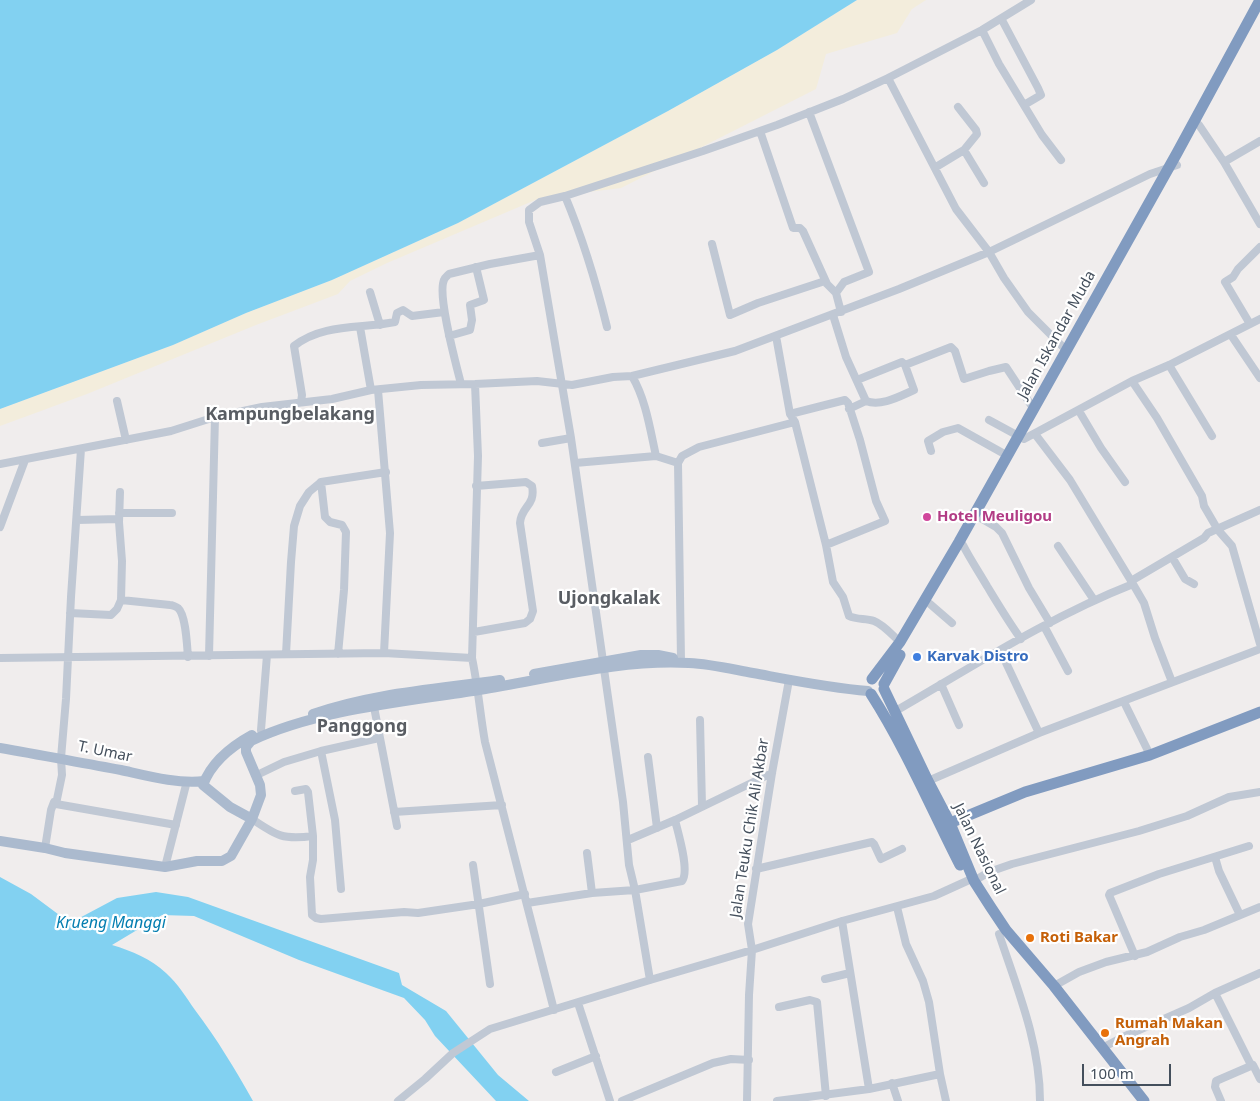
<!DOCTYPE html>
<style>
body{margin:0}
#map{position:relative;width:1260px;height:1101px;overflow:hidden;background:#f0eded;font-family:"Noto Sans",sans-serif}
canvas{display:block}
.scale{position:absolute;left:1082px;top:1064px;width:89px;height:22px;box-sizing:border-box;border:2px solid #444f5c;border-top:0;padding-left:6px;font-size:15px;line-height:18px;white-space:nowrap;color:#444f5c;-webkit-text-stroke:4px #fff;paint-order:stroke}
</style>
<div id="map">
<canvas width="1260" height="1101"></canvas>
<div class="scale">100 m</div>
</div>
<script>
const ctx = document.querySelector('canvas').getContext('2d');
ctx.lineJoin = 'round';
function paint(path, color) {
  ctx.fillStyle = color;
  ctx.fill(path, 'evenodd');
}
function strokePath(path, color, width, dash) {
  ctx.strokeStyle = color;
  ctx.lineWidth = width;
  ctx.lineCap = dash ? 'butt' : 'round';
  ctx.setLineDash(dash || []);
  ctx.stroke(path);
}
function drawText(font, color, halo, rows, align = 'center') {
  ctx.font = font + ' "Noto Sans",sans-serif';
  ctx.lineWidth = 4.5;
  ctx.setLineDash([]);
  ctx.textBaseline = 'middle';
  ctx.strokeStyle = halo;
  ctx.fillStyle = color;
  for (const [text, x, y, turn = 0] of rows) {
    ctx.save();
    ctx.translate(x, y);
    ctx.rotate((+turn || 0) * Math.PI / 180);
    ctx.textAlign = isNaN(turn) ? turn : align;
    if (halo) ctx.strokeText(text, 0, 0);
    ctx.fillText(text, 0, 0);
    ctx.restore();
  }
}
paint(new Path2D(`
 M857,0H926L912,9L897,33L826,54L816,89L621,188L540,198L387,263L350,281L338,294L256,325L87,394L0,426V409L173,345L246,313L332,280L458,223L668,111L777,50Z`), '#f3eddc');
paint(new Path2D(`
 M0,0H857L777,50L668,111L458,223L332,280L246,313L173,345L0,409Z
 M0,877L31,894L70,923L117,898L156,892L188,897L399,973L402,985L446,1011L498,1075L529,1101H496L435,1036L425,1020L404,998L299,960L194,916L162,915L112,945C132,951 151,959 166,973C178,984 186,997 195,1010C217,1039 235,1069 253,1101H0Z`), '#82d1f1');
strokePath(new Path2D(`
 M1031,0L982,30L888,78L956,209L989,252L1004,278L1028,312L1066,350
 M1002,20L1038,88L1041,95L1024,105
 M982,30L999,64L1042,135L1061,160
 M809,112L869,272L844,282L836,293
 M1199,125L1224,162L1260,224
 M760,131L793,228H800L803,231L827,284L836,293L841,312
 M964,150L984,183
 M1224,162L1260,141
 M936,167L964,150L977,134L976,130L958,107
 M565,196C583,239 596,282 607,327
 M712,244L730,315L758,303L825,281
 M370,292L380,325
 M833,315L846,357L866,401C881,407 900,396 914,390L905,365L902,362L857,380
 M1250,324L1225,282L1233,277L1238,269L1260,247
 M360,327L371,390
 M1231,335L1260,378
 M449,336L470,330L472,320L470,305L484,300L476,267
 M776,336L790,414L795,422L826,545L833,582L843,597L849,616C857,620 866,618 874,621C884,625 892,635 900,642
 M905,365L951,347L955,351L964,379L989,371L1006,367L1033,408
 M1169,365L1212,436
 M632,376C646,400 650,429 656,456
 M1132,381L1157,418L1202,496L1204,506L1218,530L1232,546L1260,644
 M461,384C456,364 437,295 444,280C445,277 447,276 449,274L490,264L540,255
 M475,384L478,456L472,658C478,686 480,714 485,742L554,1010
 M378,390L390,533L384,653
 M117,401L126,440
 M301,402L302,395L294,346C323,323 361,329 395,322L397,313L403,310L412,316L444,312
 M849,409L866,401
 M1079,411L1101,448L1125,482
 M790,414L845,400L848,403L860,440L876,501L885,521L826,545
 M989,420L1024,439L1132,381L1169,365L1260,319
 M1035,434L1070,480L1133,584L1144,603L1155,638L1172,682
 M542,443L571,438
 M931,451L928,441L943,432L958,428L1008,456
 M575,463L656,456L678,463
 M0,464L171,431L215,417L262,407L332,399L371,390L421,385L475,384L537,381L572,385L613,377L632,376L735,351L899,289L989,252L1150,174L1177,165
 M321,482L325,517L330,522L342,525L346,532L344,590L338,654
 M119,513H172
 M979,517L996,527L1002,533L1029,588L1050,623
 M77,520L119,519
 M0,527L25,460
 M963,545C970,559 979,572 987,586C998,604 1008,621 1021,639
 M1058,546L1094,600
 M1172,557L1185,579L1194,584
 M1131,581L1204,538L1208,533L1260,510
 M121,600L170,605C172,605 177,607 178,608C186,615 187,646 188,657
 M930,604L952,623
 M70,613L111,615L117,609L121,600L122,561L119,522L120,492
 M1044,626L1068,671
 M474,632L525,623L530,619L533,611L520,523C521,506 536,506 532,486L526,482L476,486
 M1000,650L1039,733
 M286,654L291,562L294,526L300,506L309,492L321,482L386,472
 M209,656L215,417
 M0,658L384,653L472,658
 M681,660L678,463L682,456L699,447L795,422
 M603,661L571,438L540,255L529,222V210L540,202L565,196L703,151L777,125L843,99L888,78
 M604,669L623,802L629,865L635,890L650,980
 M941,684L959,725
 M1124,702L1150,755
 M374,707L397,826
 M894,712C972,667 1049,617 1133,584
 M700,720L702,806
 M261,730L267,655
 M321,751L335,820L341,889
 M648,757L657,828
 M257,775L284,762L321,751L379,738
 M928,781L1039,733L1260,649
 M295,791L306,789L308,792L313,836V860L310,877L312,915L316,918L321,919L404,912L418,913L479,904L525,894
 M56,804L176,825
 M394,812L502,805
 M252,819C277,836 283,840 313,836
 M628,840L675,820L772,773
 M45,848L51,810L54,802L56,804L62,775L61,758L66,699L71,597L81,449
 M587,853L592,893
 M1215,857L1219,871L1240,915
 M473,865L490,984
 M165,867L187,781
 M756,869L872,842L874,844L881,859L902,849
 M974,881L989,872L1012,864L1139,831L1187,816L1229,797L1260,792
 M527,903L592,893L635,890L682,881C690,871 678,833 675,820
 M897,907L906,944L923,981L929,1002L940,1074L946,1101
 M842,921L869,1089
 M999,934C1017,988 1040,1043 1040,1101
 M1135,956L1109,895L1110,893L1159,874L1249,846
 M825,979L850,973
 M1054,986L1079,972L1106,962L1147,952L1180,937L1204,930L1260,907
 M1215,993L1250,1063L1253,1065L1260,1079
 M578,1003L610,1101
 M779,1007L810,1000L817,1002L826,1096
 M1104,1047L1123,1037L1189,1008L1215,993L1260,973
 M556,1072L596,1056
 M892,1083L898,1101
 M398,1101L425,1079L453,1053L490,1029L650,980L752,950L842,921L934,896L967,881
 M622,1101L713,1063L731,1059L749,1060
 M747,1101L749,995L752,950L748,924L772,773L789,680
 M777,1101L869,1089L940,1074
 M1221,1101L1215,1087L1216,1081L1253,1065`), '#c0c8d4', 8);
strokePath(new Path2D(`
 M534,674L641,655H658L673,658
 M313,714C373,693 438,689 500,680
 M252,735C232,746 211,763 203,785L230,807L252,819
 M0,748C41,755 81,763 121,770C148,776 177,784 204,781
 M0,841L45,848L65,853L165,867L197,861H222L231,856L252,819L261,795L260,785L246,752V747L251,741C319,709 406,702 479,690C548,679 620,659 689,663C711,664 731,669 753,673C791,680 830,688 868,691`), '#abbace', 10);
strokePath(new Path2D(`
 M872,679L900,642L959,542L1177,153L1260,0
 M884,684L900,655
 M884,689L928,781L950,823L974,881L990,906L1006,930L1054,986L1144,1101
 M871,694C905,747 931,808 960,865
 M950,823L1025,792L1150,755L1260,712`), '#819bc0', 11);
for (const [x, y, r, color] of [
 [927,517,5,"#d1479c"],
 [917,657,5,"#3f7fe0"],
 [1030,938,5,"#e8710a"],
 [1105,1033,5,"#e8710a"]
]) {
  const dot = new Path2D();
  dot.arc(x, y, r, 0, 2 * Math.PI);
  ctx.fillStyle = color;
  ctx.fill(dot);
  strokePath(dot, '#fff', 2);
}
drawText('15px', '#444f5c', '#fff', [
 ["Jalan Iskandar Muda",1057,335,-61],
 ["T. Umar",105,752,12],
 ["Jalan Teuku Chik Ali Akbar",750,828,-81],
 ["Jalan Nasional",979,849,64]
]);
drawText('bold 15px', '#b23c85', '#fff', [
 ["Hotel Meuligou",937,517]
], 'left');
drawText('bold 15px', '#366cbe', '#fff', [
 ["Karvak Distro",927,657]
], 'left');
drawText('bold 15px', '#c56008', '#fff', [
 ["Roti Bakar",1040,938],
 ["Rumah Makan",1115,1024],
 ["Angrah",1115,1041]
], 'left');
drawText('italic 16px', '#047eb0', '#fff', [
 ["Krueng Manggi",111,923]
]);
drawText('bold 18px', '#595d63', '#fff', [
 ["Kampungbelakang",290,415],
 ["Ujongkalak",609,599],
 ["Panggong",362,727]
]);
</script>
